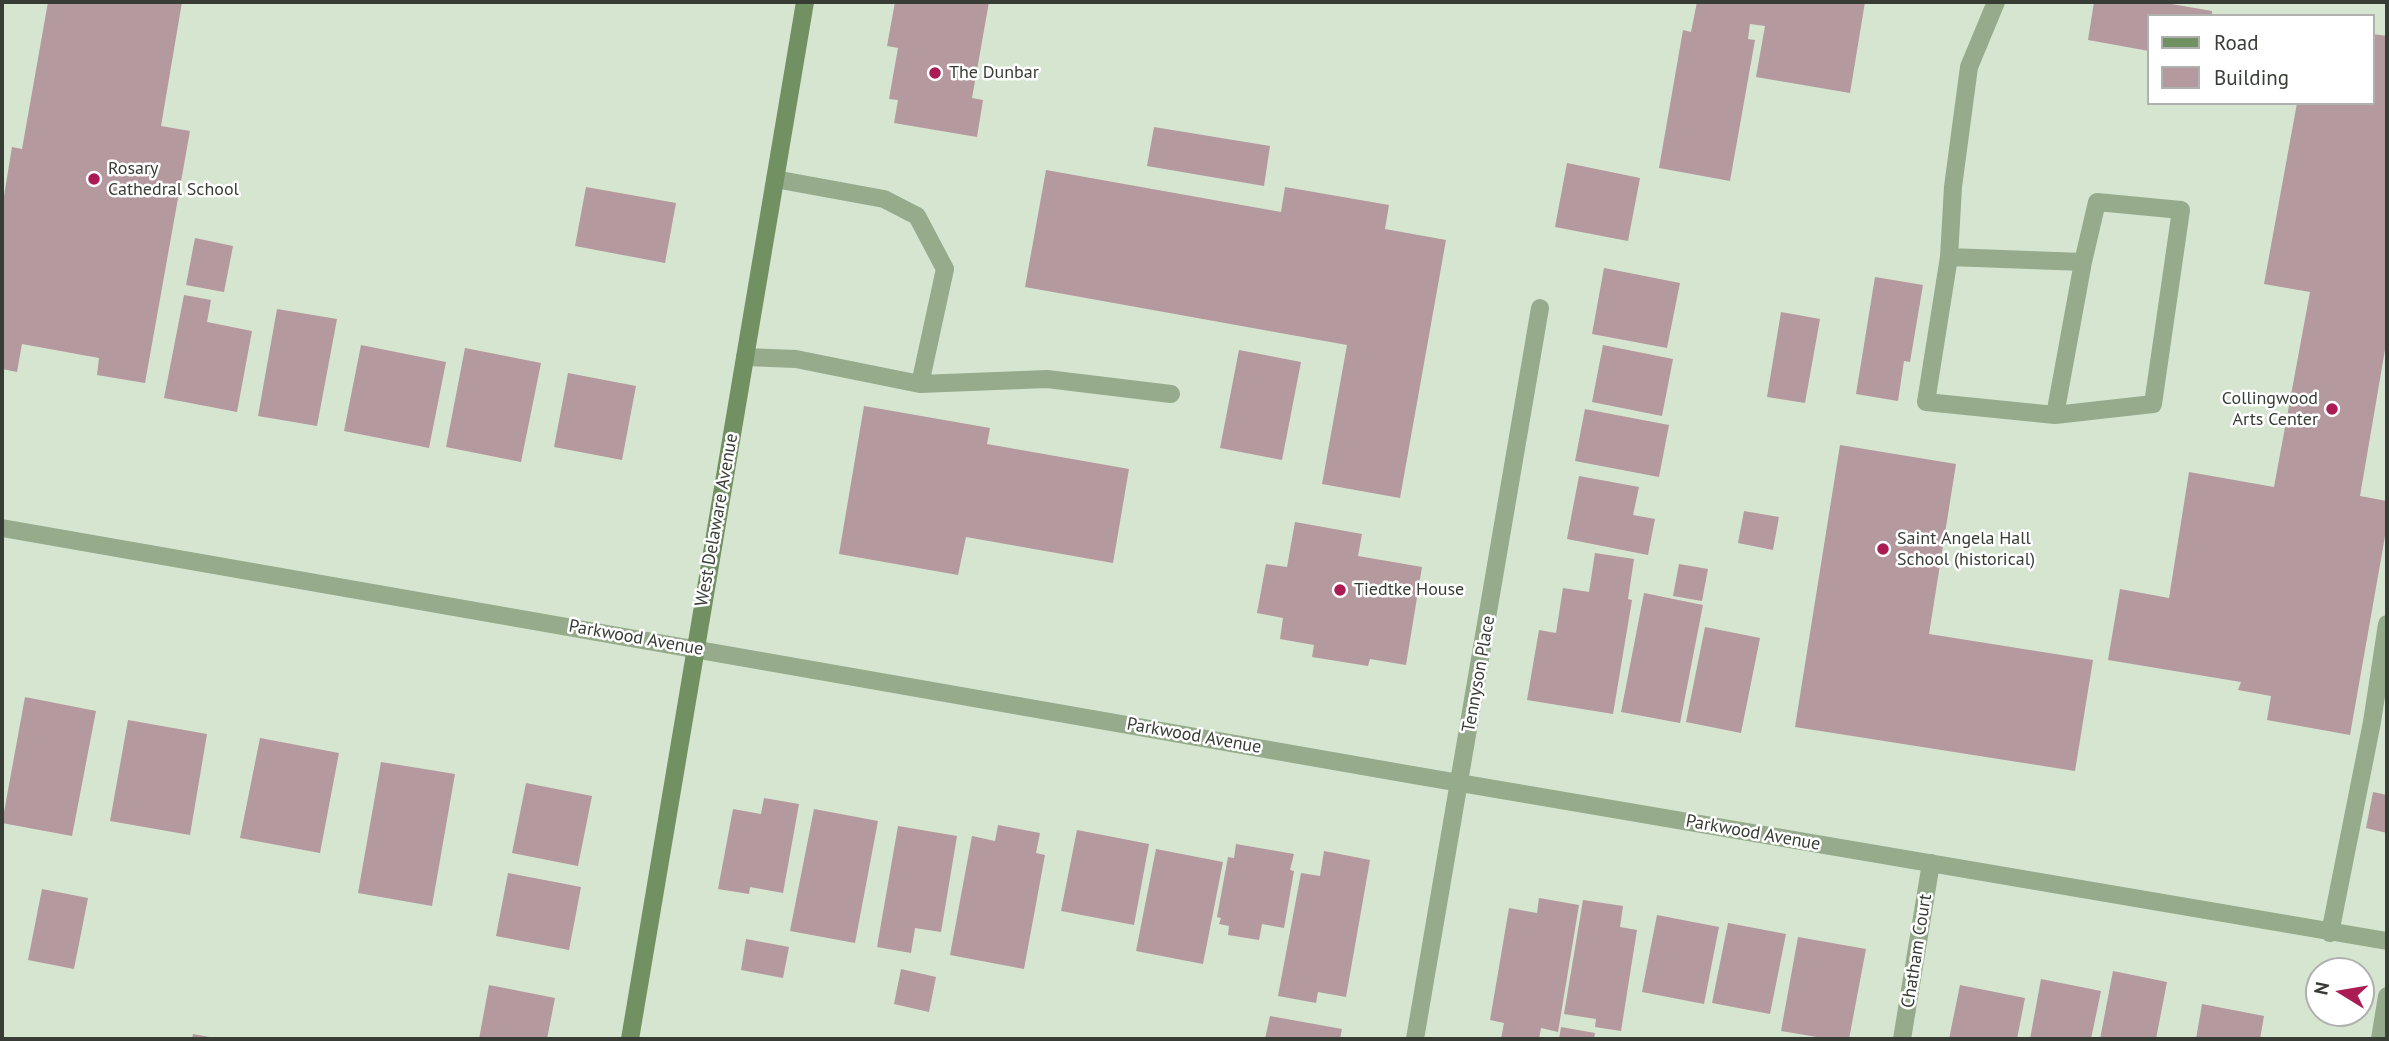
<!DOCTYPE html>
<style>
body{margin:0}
#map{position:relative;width:2389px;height:1041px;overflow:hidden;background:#d6e5d0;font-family:"PT Sans",sans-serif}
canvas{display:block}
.frame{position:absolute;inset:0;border:4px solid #373d35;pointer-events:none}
.legend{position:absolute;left:2147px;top:14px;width:228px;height:91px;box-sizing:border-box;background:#fff;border:2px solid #afb1ae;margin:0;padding:9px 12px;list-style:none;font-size:21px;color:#373d35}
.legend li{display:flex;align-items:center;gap:14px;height:35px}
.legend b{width:35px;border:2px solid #afb1ae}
.north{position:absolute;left:2305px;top:957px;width:70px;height:70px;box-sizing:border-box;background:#fff;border:2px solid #afb1ae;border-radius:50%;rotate:281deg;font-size:19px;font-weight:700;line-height:28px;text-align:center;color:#373d35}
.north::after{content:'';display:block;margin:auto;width:24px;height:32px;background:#ac1c54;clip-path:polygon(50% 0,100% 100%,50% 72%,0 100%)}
</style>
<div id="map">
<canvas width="2389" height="1041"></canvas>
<div class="frame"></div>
<ul class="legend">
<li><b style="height:9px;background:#719163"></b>Road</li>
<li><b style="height:19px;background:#b4999f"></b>Building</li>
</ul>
<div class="north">N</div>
</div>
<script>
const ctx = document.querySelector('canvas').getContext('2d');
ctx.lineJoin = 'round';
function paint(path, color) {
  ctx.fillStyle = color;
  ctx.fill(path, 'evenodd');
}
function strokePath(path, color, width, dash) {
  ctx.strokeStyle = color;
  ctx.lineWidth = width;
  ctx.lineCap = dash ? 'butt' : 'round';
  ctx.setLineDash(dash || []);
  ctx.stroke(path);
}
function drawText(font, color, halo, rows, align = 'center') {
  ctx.font = font + ' "PT Sans",sans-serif';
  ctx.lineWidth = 5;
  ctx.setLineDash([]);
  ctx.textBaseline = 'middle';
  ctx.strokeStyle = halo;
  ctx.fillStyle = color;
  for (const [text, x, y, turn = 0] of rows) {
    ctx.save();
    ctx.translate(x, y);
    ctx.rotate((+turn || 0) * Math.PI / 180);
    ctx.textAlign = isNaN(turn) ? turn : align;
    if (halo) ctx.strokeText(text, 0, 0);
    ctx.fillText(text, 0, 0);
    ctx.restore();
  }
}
paint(new Path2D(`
 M48,2H182L161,126L190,131L145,383L97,375L99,358L22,344L17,372L2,369V208L12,147L22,149Z
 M895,2H989L972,98L983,100L977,137L894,123L898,100L889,99L898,48L887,46Z
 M1697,2H1865L1850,93L1756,77L1765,26L1750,24L1748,39L1755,40L1730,181L1659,168L1683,30L1691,32Z
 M2094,2H2160L2212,11V16H2149V51L2088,40Z
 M2373,34L2387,36L2385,110H2387V338L2360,496L2387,501V525L2350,735L2267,720L2271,696L2238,690L2241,682L2108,660L2120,589L2169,598L2189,472L2274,487L2310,292L2264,284L2297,103H2373Z
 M1154,127L1270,146L1264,186L1147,166Z
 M1567,163L1640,178L1628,241L1555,227Z
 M1046,170L1281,212L1285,187L1389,205L1385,229L1446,240L1400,498L1322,484L1347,345L1025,287Z
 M586,187L676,203L665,263L575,246Z
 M195,238L233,246L224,292L186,285Z
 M1604,268L1680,283L1667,348L1592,334Z
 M1875,277L1923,285L1910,362L1904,361L1898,401L1856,394Z
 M184,295L211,300L207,322L252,331L237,412L164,398Z
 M277,309L337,319L317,426L258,416Z
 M1781,312L1820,319L1805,403L1767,397Z
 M361,345L446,362L429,448L344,431Z
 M1603,345L1673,359L1662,416L1592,402Z
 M465,348L541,363L521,462L446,447Z
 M1239,350L1301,362L1282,460L1220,448Z
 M568,373L636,386L622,460L554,447Z
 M864,406L990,428L987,444L1129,469L1113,563L966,537L958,575L839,554Z
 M1585,409L1669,425L1659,477L1575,461Z
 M1840,445L1956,464L1929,634L2093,660L2075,771L1795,727Z
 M1579,476L1639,487L1633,515L1655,519L1648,555L1567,539Z
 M1744,511L1779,517L1773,550L1738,543Z
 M1295,522L1362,534L1358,556L1422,567L1406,665L1370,659L1368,666L1312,657L1314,645L1280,639L1283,618L1257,613L1266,564L1287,567Z
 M1595,553L1634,559L1628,599L1632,600L1613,714L1527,700L1539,630L1556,633L1563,588L1589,592Z
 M1679,564L1708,569L1702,601L1673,596Z
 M1644,593L1703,605L1680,723L1621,712Z
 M1705,627L1760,638L1741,733L1686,722Z
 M25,697L96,711L72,836L2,823Z
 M128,720L207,734L190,835L110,821Z
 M260,738L339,753L320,853L240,838Z
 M381,762L455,774L432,906L358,893Z
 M526,783L592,796L578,866L512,853Z
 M2373,792L2387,795V833L2366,828Z
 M764,798L799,804L783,893L750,887L749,894L718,889L733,809L761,814Z
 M814,809L878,821L855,943L790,931Z
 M998,825L1040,833L1036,853L1045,855L1024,969L950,955L972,836L995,841Z
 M898,826L957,836L941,932L915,928L911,953L877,947Z
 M1077,830L1149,844L1134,925L1061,911Z
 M1236,844L1294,854L1290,870L1294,871L1284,928L1262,924L1259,940L1228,935L1229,926L1219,924L1221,918L1217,917L1228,857L1234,858Z
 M1156,849L1223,862L1203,964L1136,951Z
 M1324,851L1370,860L1346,997L1318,992L1316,1003L1278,996L1301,873L1320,876Z
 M508,873L581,887L569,950L496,936Z
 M42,889L88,898L74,969L28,960Z
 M1539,898L1579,905L1558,1032L1541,1028L1539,1039H1501L1504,1023L1490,1020L1509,908L1537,913Z
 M1583,900L1623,906L1620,927L1637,930L1621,1031L1595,1027L1596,1019L1564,1014Z
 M1657,915L1719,927L1704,1004L1642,992Z
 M1728,923L1786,934L1770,1014L1712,1003Z
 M1798,937L1866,949L1849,1039H1829L1781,1031Z
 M746,939L789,947L783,978L741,970Z
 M901,969L936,977L929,1012L894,1004Z
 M2113,971L2167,982L2156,1039H2100Z
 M2041,979L2101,991L2091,1039H2030Z
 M489,985L555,998L547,1039H479Z
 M1960,985L2025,998L2017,1039H1949Z
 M2202,1004L2264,1016L2260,1039H2196Z
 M1270,1016L1342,1029L1340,1039H1265Z
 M1561,1027L1595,1033L1594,1039H1559Z
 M193,1034L215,1038V1039H192Z`), '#b4999f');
strokePath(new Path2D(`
 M775,179L884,199L917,216L945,269L920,384
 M1949,257L2083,262L2055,415L1926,402L1949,257L1953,187L1969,67L1996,2
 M745,357L796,359L920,384L1047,379L1171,394
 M2055,415L2153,404L2181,210L2097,202L2083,262
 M2330,933L2372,722L2387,624`), '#95ab8c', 18);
strokePath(new Path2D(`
 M2,528L1413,775L2387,941
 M1415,1039L1540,308
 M1902,1039L1931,863
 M2380,1039L2387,996`), '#95ab8c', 18);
strokePath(new Path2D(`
 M630,1039L805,2`), '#719163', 18);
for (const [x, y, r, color] of [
 [935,73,7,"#ac1c54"],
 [94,179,7,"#ac1c54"],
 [2332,409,7,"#ac1c54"],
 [1883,549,7,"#ac1c54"],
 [1340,590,7,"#ac1c54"]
]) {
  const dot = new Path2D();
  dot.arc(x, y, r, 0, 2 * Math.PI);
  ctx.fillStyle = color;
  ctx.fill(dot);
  strokePath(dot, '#fff', 2.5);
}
drawText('18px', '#373d35', '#fff', [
 ["The Dunbar",949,73],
 ["Rosary",108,169],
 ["Cathedral School",108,190],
 ["Collingwood",2318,399,"right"],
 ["Arts Center",2318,420,"right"],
 ["Saint Angela Hall",1897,539],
 ["School (historical)",1897,560],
 ["Tiedtke House",1354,590]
], 'left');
drawText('18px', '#373d35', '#fff', [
 ["West Delaware Avenue",717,520,-80],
 ["Parkwood Avenue",636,638,10],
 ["Tennyson Place",1479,674,-80],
 ["Parkwood Avenue",1194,736,10],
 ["Parkwood Avenue",1753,833,10],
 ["Chatham Court",1917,951,-81]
]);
</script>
